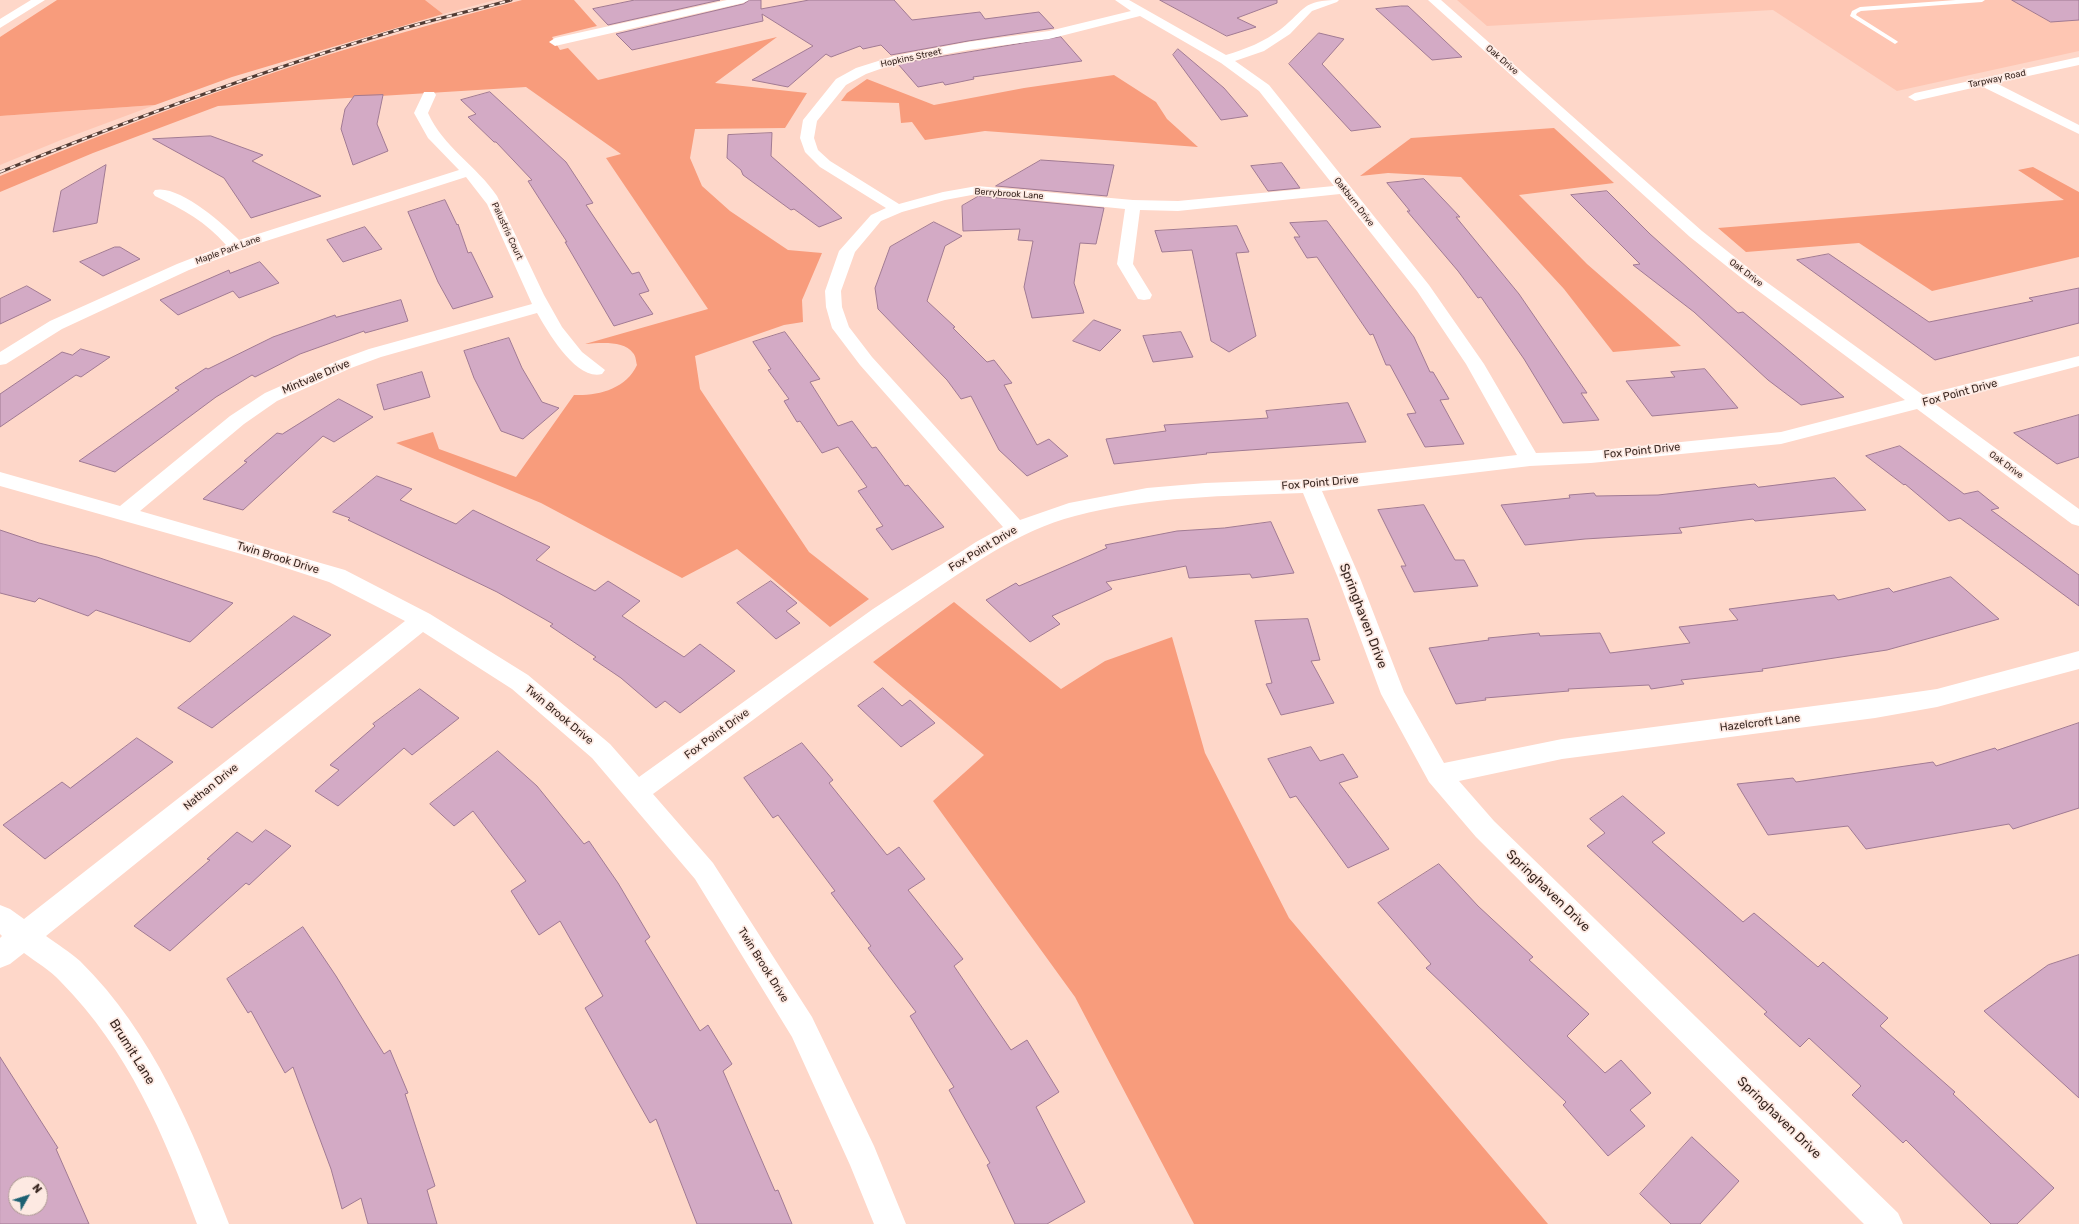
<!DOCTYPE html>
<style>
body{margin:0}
#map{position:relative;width:2079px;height:1224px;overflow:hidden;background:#fed7c9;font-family:Rubik,sans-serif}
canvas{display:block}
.north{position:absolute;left:8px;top:1176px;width:40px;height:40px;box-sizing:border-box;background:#fde9e2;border:1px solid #ae9b94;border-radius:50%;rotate:51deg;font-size:11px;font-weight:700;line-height:16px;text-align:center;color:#382620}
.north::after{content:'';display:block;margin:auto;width:14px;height:18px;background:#1c6072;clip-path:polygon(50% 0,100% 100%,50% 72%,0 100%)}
</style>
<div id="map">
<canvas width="2079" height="1224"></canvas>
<div class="north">N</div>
</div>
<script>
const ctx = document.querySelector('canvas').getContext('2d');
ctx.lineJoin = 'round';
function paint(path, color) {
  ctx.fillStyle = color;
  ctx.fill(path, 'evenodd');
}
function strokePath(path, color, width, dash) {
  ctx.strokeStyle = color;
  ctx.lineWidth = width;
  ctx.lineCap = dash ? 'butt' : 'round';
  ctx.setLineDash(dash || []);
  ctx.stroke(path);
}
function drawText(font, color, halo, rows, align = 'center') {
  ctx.font = font + ' Rubik,sans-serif';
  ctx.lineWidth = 3.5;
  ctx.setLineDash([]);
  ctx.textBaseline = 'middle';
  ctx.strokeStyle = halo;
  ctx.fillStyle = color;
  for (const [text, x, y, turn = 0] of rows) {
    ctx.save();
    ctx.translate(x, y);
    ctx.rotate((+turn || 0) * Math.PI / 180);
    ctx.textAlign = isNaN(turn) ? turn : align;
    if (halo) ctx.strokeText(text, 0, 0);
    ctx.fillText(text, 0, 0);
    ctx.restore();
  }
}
paint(new Path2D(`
 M425,0H495L443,14Z
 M1457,0H2079V51L1897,91L1773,10L1487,26Z
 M155,105L61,140L0,165V116Z`), '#fec6b3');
paint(new Path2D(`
 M57,0H425L443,14L232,77L155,105L0,116V37Z
 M522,0H574L597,26L552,37L560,50L568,48L598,80L777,37L715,83L807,93L785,128L695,129L690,158L702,186L730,211L788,250L822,253L802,300L803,322L784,325L695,356L700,389L809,552L869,599L830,627L737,549L682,578L541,503L396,443L433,432L439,449L516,477L574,395C598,396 626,389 637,365C636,362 636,356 633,353C624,340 599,343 585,344L708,309L606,158L621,154L526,87L218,106L93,153L0,192V176C83,142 167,109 252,80C340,49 431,24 522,0Z
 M1114,75L1156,102L1167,119L1198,147L985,131L925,140L912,122L901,123L899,103L841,101L847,93L867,79L934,105L1024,88Z
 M1554,128L1614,183L1519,195L1587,264L1681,346L1613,352L1564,289L1461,177L1388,173L1360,176L1411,138Z
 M2033,167L2079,192V257L1932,291L1859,243L1746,252L1718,228L2064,200L2018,170Z
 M954,602L1061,689L1105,661L1172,637L1205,753L1289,918L1548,1224H1194L1075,997L933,801L984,755L873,662Z`), '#f89c7c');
const building = new Path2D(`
 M635,0H720L608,25L593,9Z
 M750,0H761V9L809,0H894L912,20L980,12L985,19L1039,12L1054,28L968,41L891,55L881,45L863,49L860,46L831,57L826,54L788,87L752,80L813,46L762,14L763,21L632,50L616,34L743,4Z
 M1160,0H1277V3L1237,18L1256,27L1227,36Z
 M2012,0H2079V20L2051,22Z
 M1401,6H1408L1462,57L1432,60L1376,9Z
 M1319,33L1344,39L1322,64L1381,127L1351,131L1289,64Z
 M1061,37L1082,61L973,77L974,79L945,85L943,82L918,87L898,64Z
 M1178,49L1224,88L1248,116L1221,120L1173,55Z
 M490,92L566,162L593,203L586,205L632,274L639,272L649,291L639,294L653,314L614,326L565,242H567L528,181L532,180L496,142H494L468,117L476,114L461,100Z
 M383,95L377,124L388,151L353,165L341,129L345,109L354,96Z
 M772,133L771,156L842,218L819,227L794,209L791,210L743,175L741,170L727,158L728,135Z
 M211,136L263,155L252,161L321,196L251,218L224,178L153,139Z
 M1041,160L1114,165L1107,196L996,186Z
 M1282,163L1300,188L1268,191L1251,166Z
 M106,165L97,223L53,232L61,191Z
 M1424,179L1460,217H1456L1519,294L1587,393H1581L1599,420L1563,423L1524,359L1481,297L1478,298L1458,271L1407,211H1410L1387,183Z
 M1607,191L1650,234L1738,313L1743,312L1844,397L1801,405L1768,380L1694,312L1633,265L1640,264L1571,195Z
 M979,196L1104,208L1096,244L1080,243L1074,283L1084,313L1032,318L1024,287L1033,241L1018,240L1020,229L963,231L962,206Z
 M445,200L457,225L458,224L468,253L471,252L493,297L453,309L438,282L408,212Z
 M1327,221L1414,337L1430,372H1433L1449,399L1440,400L1464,444L1425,447L1407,414L1416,413L1390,365H1386L1373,334L1370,335L1317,257L1307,258L1294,237H1300L1290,223Z
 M934,222L962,236L945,246L927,301L955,327L953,328L987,362L994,360L1012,383L1004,385L1037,445L1049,439L1068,456L1027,476L999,450L971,396L961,399L947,380L878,309L875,288L890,247Z
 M1237,226L1249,252L1236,253L1256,336L1229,352L1211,341L1192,250L1162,252L1155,231Z
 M365,227L382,249L343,262L327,240Z
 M115,247H120L140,259L103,276L80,262Z
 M1829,254L1929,322L2033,301L2029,298L2079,288V323L1935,360L1797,260Z
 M260,262L279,283L239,298L233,291L178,315L160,300L229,270L230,273Z
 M27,286L51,300L0,324V299Z
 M401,300L408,321L365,333L364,331L300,354L255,377L252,375L216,397L115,472L79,461L179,390L175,388L206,368L208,369L273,337L335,315L336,317Z
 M1094,320L1121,330L1100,351L1073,341Z
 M785,332L820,379L810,382L838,426L852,421L872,448L876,447L905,486L908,485L944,527L892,550L876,529L883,526L858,491L867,487L838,447L822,453L800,421L797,422L784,401L789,399L768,370L771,369L753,342Z
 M1181,332L1193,357L1153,362L1143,336Z
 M509,338L522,368L542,402L559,408L523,439L501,431L474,378L464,351Z
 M81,349L110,357L81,377L76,375L0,427V394L62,352L72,355Z
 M1705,369L1738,408L1652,416L1626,381L1675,377L1671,372Z
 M422,372L430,397L384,410L377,385Z
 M339,399L373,417L334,442L323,436L243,510L203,499L247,462L244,461L277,433L282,434Z
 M1348,403L1366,442L1206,453L1207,454L1114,464L1106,439L1166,431L1164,425L1268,418L1266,411Z
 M2079,415V457L2057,464L2014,433Z
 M1900,446L1964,494L1978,491L1999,508L1991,510L2079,575V606L1960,518L1949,521L1905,484L1904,485L1866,456Z
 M377,476L412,489L400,500L456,524L473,510L550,547L536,560L595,591L608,581L640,601L622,616L684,657L700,644L735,671L680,713L665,701L656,708L621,678L593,659L596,657L550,626L553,624L497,592L348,520L350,518L333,512Z
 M1835,478L1866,510L1755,521L1753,519L1679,528L1682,533L1585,539L1525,545L1501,505L1570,498L1569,495L1594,493L1596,496L1658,495L1755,484L1758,487Z
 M1424,505L1455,560H1464L1478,586L1414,592L1401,566H1406L1378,510Z
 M1271,522L1294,573L1252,578L1250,574L1189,578L1186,566L1106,582L1112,589L1052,616L1060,624L1030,642L986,600L1016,583L1019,586L1107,548L1105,545L1177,531L1224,528Z
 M0,530L39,543L97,557L233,603L190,642L96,610L88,616L39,598L35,602L0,593Z
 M1951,577L1999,619L1887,650L1762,669L1763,671L1681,680L1684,684L1651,689L1649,685L1568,689L1569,691L1485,698L1486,700L1456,704L1429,648L1489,640L1488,638L1539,633L1540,636L1600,633L1610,653L1690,643L1679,627L1738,620L1729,609L1834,595L1838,600L1889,588L1893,592Z
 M771,581L797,603L786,611L800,623L776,639L737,603Z
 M294,616L331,635L212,728L178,708Z
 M1308,619L1320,660L1311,661L1334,703L1281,715L1266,684L1272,683L1255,621Z
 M883,688L902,706L910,700L935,723L901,747L858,706Z
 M420,689L459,718L412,755L404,748L338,806L315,791L339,770L330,765L375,726L373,724Z
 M2079,723V808L2013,829L2009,824L1866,849L1848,826L1768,835L1737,784L1793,778L1796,782L1933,762L1936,766L1995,748L1997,750Z
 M137,738L173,762L45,859L3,825L62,782L70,788Z
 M802,743L833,780L829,783L887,855L899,847L925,879L908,890L963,959L954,966L1011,1050L1027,1040L1059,1092L1036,1107L1085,1202L1047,1224H1015L987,1165L990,1163L949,1090L954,1087L910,1016L916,1012L868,948L871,946L831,893L835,891L778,815L773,818L744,778Z
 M1311,747L1320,761L1343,754L1358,777L1339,783L1389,849L1348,868L1296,796L1290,798L1268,759Z
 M498,751L537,786L584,844L589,841L618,883L650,937L645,941L700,1031L708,1025L732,1064L723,1071L775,1191L778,1190L792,1224H697L656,1119L650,1123L585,1008L603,996L560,921L539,935L511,891L526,881L473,811L454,826L430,804Z
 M1623,796L1665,833L1652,842L1743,922L1754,913L1818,967L1823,962L1888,1018L1880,1026L1955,1092L1953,1094L2054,1188L2017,1224H1991L1906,1140L1903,1143L1852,1095L1861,1086L1809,1038L1800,1047L1764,1014L1767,1012L1587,846L1605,833L1590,819Z
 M266,830L291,846L249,885L246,883L170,951L134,926L210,860L207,859L237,832L252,842Z
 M1439,864L1478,906L1533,957L1529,960L1589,1014L1567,1036L1605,1073L1621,1060L1651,1093L1630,1110L1645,1126L1608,1156L1563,1105L1566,1102L1426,968L1431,964L1378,903Z
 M303,927L336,976L384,1054L390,1050L408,1093L405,1094L435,1186L427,1190L437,1224H368L361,1198L342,1209L331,1169L293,1067L285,1073L251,1011L248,1013L227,979Z
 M2079,955V1098L1984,1011L2048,965Z
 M0,1057L58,1148L56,1149L89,1224H0ZM16,1184H40V1208H16Z
 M1692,1137L1739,1181L1700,1224H1671L1640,1194Z`);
paint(building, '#d3aac5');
strokePath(building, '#a17a93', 1);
paint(new Path2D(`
 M1956,0H1985L1982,2L1861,11L1857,13L1856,15L1897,41L1898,42L1895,44L1850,16L1852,11L1860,7Z`), '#fff');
paint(new Path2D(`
 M727,0H749L743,3L555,46L549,42L555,38Z
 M1115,0H1129L1226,55C1246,49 1264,42 1281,29C1306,9 1302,0 1339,0L1337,2L1312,11L1290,34L1264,51L1235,61L1269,85L1429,285L1484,364L1536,453L1591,451L1781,432L1905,400L1749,284L1690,237L1428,0H1441L1702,231L1761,278L1923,395L2079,356V366L1935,404L2079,509V526L2072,524L1917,409L1781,444L1591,463L1530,466L1322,491L1360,578L1404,692L1444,763L1562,739L1875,698L1937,689L2079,651V669L1937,707L1875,718L1562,759L1459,781L1494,821L1898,1213L1903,1224H1864L1476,837L1429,782L1381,694L1338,578L1303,493C1227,496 1149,496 1075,516C1017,531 969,567 920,600C829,661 742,729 653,794L713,863L812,1017L874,1146L906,1224H874L850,1165L792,1037L695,879L592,758L512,689L423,632L46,936C57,944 70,952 80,961C154,1034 192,1129 229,1224H197C163,1133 129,1051 60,981C50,970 36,962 24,953L10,964L0,968V938L2,936L0,934V905L10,909L24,919L405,621L329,582L252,557L0,486V472L120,506L230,416L265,393L339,360L369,349L532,304L487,204L466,177L260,243L189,270L62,329L6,364L0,365V352L50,321L177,264L226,245C206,222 183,209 155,196L153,193L155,190C178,184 224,224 239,240L459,170L428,138L414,113L424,92H434L436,95L428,113C443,147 477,166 497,196L544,295L562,327L582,352L605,370L602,374C576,381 548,332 537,313L381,357L351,368L277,401L244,424L140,511L345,570L430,614L528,675L610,744L639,777L873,609L976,542L1003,527L860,365L832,328L826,307L825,291L839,251L871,215L886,208L820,167L805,152L800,138L803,120L836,79L856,68L894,56L968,42L1049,31L1131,11ZM1140,16L1221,63L1259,91L1334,186L1178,201L1133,200L977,186L943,192L899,204L830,161L818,150L814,138L817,121L846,85L866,74L897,63L968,50L1049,39ZM977,194L1125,209L1117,264L1138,299L1144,300L1150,299L1152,295L1133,264L1140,210L1178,211L1340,194L1417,291L1466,364L1517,455L1310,479L1205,483L1147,488L1069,503L1020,520L872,357L849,327L842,307L841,291L855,252L881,221L902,212L945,200Z
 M2079,57V65L1996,83L2079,125V134L1981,86L1915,101L1908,97L1915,93Z`), '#fff');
paint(new Path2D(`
 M31,0H45L0,28V19Z`), '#fff');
const rail = new Path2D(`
 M0,172C129,120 258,72 391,32C431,20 471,11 511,0`);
strokePath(rail, '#513c35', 3);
strokePath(rail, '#fde9e2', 2, [5.5]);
drawText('9px', '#382620', '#fde9e2', [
 ["Hopkins Street",911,58,-12],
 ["Oak Drive",1502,60,41],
 ["Tarpway Road",1997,79,-12],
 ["Berrybrook Lane",1009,194,4],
 ["Oakburn Drive",1354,202,52],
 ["Palustris Court",507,231,65],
 ["Maple Park Lane",228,250,-20],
 ["Oak Drive",1746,273,37],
 ["Oak Drive",2006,465,36]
]);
drawText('11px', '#382620', '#fde9e2', [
 ["Mintvale Drive",316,377,-23],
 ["Fox Point Drive",1960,393,-15],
 ["Fox Point Drive",1642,451,-6],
 ["Fox Point Drive",1320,483,-5],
 ["Fox Point Drive",983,549,-31],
 ["Twin Brook Drive",278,558,17],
 ["Twin Brook Drive",559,715,40],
 ["Hazelcroft Lane",1760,723,-7],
 ["Fox Point Drive",717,734,-36],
 ["Nathan Drive",211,787,-39],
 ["Twin Brook Drive",763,965,58]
]);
drawText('13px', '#382620', '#fde9e2', [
 ["Springhaven Drive",1363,616,69],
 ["Springhaven Drive",1548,891,44],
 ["Brumit Lane",132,1052,58],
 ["Springhaven Drive",1779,1118,44]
]);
</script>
